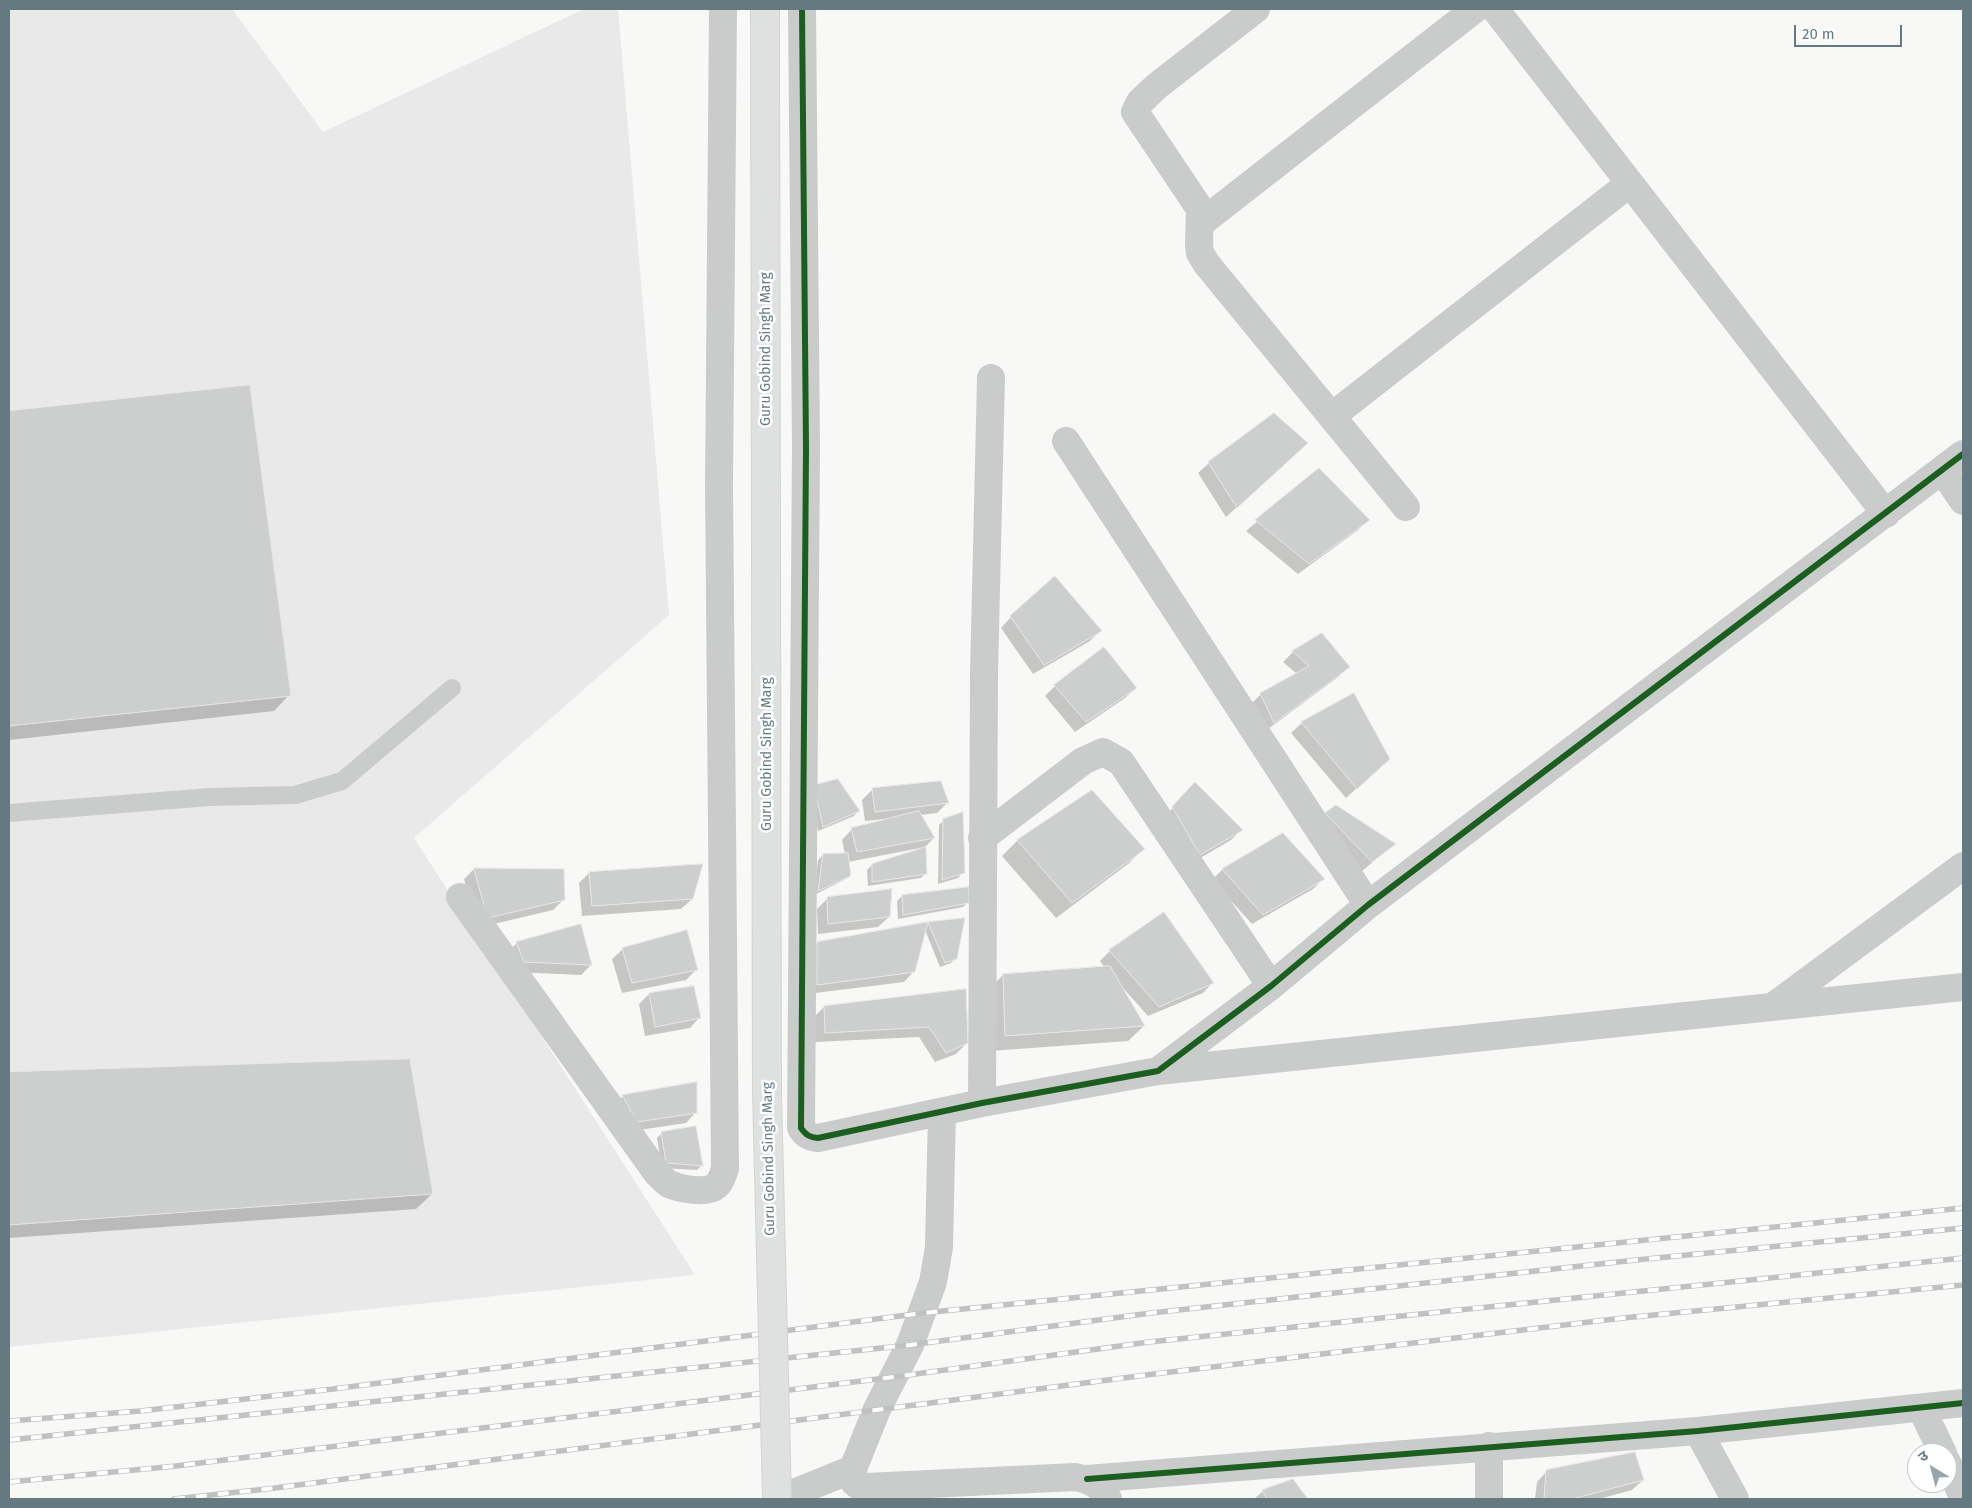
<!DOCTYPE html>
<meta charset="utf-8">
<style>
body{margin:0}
#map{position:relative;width:1972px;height:1508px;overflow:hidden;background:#f8f8f7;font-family:"Fira Sans","Noto Sans Devanagari",sans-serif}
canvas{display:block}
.frame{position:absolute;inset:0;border:10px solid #657980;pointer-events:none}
.north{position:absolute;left:1907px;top:1443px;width:50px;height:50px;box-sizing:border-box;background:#fff;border:1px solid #c1c9cc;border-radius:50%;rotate:323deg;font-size:14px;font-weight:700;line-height:20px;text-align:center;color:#657980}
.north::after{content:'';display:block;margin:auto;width:18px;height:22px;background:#98a5aa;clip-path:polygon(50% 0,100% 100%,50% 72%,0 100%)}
.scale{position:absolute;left:1794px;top:25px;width:108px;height:22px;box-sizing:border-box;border:2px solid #657980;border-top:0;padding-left:6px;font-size:15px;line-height:18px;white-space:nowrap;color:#657980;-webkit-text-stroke:4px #fff;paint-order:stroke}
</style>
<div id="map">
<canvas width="1972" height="1508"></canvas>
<div class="frame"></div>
<div class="north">उ</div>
<div class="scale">20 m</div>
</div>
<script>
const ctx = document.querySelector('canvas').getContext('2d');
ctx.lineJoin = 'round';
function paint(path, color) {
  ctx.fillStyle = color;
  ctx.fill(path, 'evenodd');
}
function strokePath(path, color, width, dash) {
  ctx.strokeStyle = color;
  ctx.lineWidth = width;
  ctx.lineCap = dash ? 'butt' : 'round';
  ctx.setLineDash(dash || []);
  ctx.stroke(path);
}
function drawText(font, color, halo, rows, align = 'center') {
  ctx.font = font + ' "Fira Sans",sans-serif';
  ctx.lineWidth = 5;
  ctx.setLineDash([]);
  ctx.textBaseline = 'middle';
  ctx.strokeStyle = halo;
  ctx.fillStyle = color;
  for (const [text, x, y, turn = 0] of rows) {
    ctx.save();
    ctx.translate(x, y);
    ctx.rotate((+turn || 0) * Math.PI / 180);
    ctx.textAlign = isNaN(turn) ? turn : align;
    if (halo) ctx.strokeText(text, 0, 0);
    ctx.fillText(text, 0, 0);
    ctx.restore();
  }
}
paint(new Path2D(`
 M9,9H232L323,132L584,9H618L669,615L414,838L695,1275L9,1347Z`), '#e8e9e8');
paint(new Path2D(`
 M249,386L289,695L274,711L9,740V412Z
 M1296,454L1226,517L1198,473L1209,463Z
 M1319,470L1368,520L1358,530L1298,574L1246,531Z
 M1011,617L1100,631L1090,641L1033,674L1001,628Z
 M1322,635L1349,667L1338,677L1264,732L1250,705L1261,694L1297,674L1283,662L1293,652Z
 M1055,686L1136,688L1125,698L1075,732L1045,696Z
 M1353,694L1389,759L1346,798L1291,733L1302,723Z
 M872,790L947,803L937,813L920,815L934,838L925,847L926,873L921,878L868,886L867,870L872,865L920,850V848L848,862L849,875L844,880L814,895L818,860L823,855L845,854L842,840L852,829L885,821V819L865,821L862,800Z
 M810,791L858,811L854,816L818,831Z
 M1185,794L1241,830L1231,840L1190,864L1163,819Z
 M1336,806L1394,844L1361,872L1315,824Z
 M944,820L963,872L958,878L938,884L939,825Z
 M1282,835L1323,879L1313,889L1252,924L1212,880L1222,870Z
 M1018,840L1143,849L1128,864L1056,918L1002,856Z
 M474,869L563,870V900L553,910L477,928L464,879Z
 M589,873L692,899L681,909L582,916L579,883Z
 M902,896L968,902L963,907L898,919L897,901Z
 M827,899L889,917L878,927L818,934L817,909Z
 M928,923L956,958L951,963L940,967L925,930L914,971L904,982L807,994L808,954L818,943Z
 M517,943L591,965L581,975L513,972L507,953Z
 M623,949L696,970L686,980L622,993L612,959Z
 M1110,951L1213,982L1203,993L1148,1016L1123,988L1144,1026L1128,1041L990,1051L988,990L1003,975L1105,968L1100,961Z
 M693,987L700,1017L690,1028L645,1036L639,1004L649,994Z
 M965,990L967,1043L956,1054L935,1062L919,1037L815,1042L814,1017L824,1007Z
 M409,1060L432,1194L416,1209L9,1238V1074Z
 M623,1096L696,1112L686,1123L626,1132L613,1107Z
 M662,1133L702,1165L697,1170L662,1168L657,1138Z
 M1547,1471L1643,1480L1632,1490L1599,1499H1535L1537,1482Z
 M1292,1480L1307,1499H1254L1263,1491Z`), '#0003');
const building = new Path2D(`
 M250,385L291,696L9,726V411Z
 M1274,413L1308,443L1237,508L1208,462Z
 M1319,468L1370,520L1309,564L1255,520Z
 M1055,576L1102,631L1044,665L1010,616Z
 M1322,633L1350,667L1274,723L1260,693L1309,666L1292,651Z
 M1104,647L1137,688L1086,722L1054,685Z
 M1354,693L1390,759L1357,789L1301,722Z
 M838,779L860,811L823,827L814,785Z
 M941,781L949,803L875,812L872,788Z
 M1195,782L1243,830L1200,855L1172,807Z
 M1092,790L1145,849L1072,903L1017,840Z
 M1336,805L1396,844L1372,862L1325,813Z
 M919,811L935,838L857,852L851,828Z
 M963,812L965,873L942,880L943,819Z
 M1283,833L1325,879L1263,915L1222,869Z
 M926,847L927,874L872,882V864Z
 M848,853L851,876L818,891L823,854Z
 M703,864L693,899L592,906L589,872Z
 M474,868L564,869L565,900L488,918Z
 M969,887V903L903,915L902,895Z
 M892,889L890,917L828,924L827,897Z
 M1164,912L1214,983L1159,1007L1109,950Z
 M965,918L957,959L945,963L928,922Z
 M928,922L915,972L817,985V942Z
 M581,924L592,965L524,962L516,942Z
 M687,930L698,970L632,983L622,948Z
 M1110,966L1145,1026L1005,1036L1003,974Z
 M694,986L701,1018L655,1027L649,993Z
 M966,989L968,1043L946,1053L929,1027L825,1033L824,1006Z
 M410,1059L433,1194L9,1225V1072Z
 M697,1082V1113L637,1122L622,1095Z
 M696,1126L703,1166L666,1163L661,1132Z
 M1635,1452L1644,1480L1572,1499H1544L1546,1470Z
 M1293,1479L1308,1499H1267L1262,1490Z`);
paint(building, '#cdcfcf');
strokePath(building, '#e7e7e6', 1);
strokePath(new Path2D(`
 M9,813L210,797L295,795L342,781L452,688`), '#cacccc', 18);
strokePath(new Path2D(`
 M802,9L806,448L801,1128C806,1135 809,1137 818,1138L982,1103L1158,1071L1271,986L1368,905L1963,454
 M1256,9L1157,86L1140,102L1135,112L1200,209L1199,245L1200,253L1206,263L1406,507
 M1495,9L1886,514
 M1201,223L1475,9
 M1332,416L1629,184
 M1066,441L1368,905
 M1942,470L1963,501
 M982,838L1083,761L1103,752L1121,762L1271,986
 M460,897L657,1173C661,1177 664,1181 669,1184C680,1189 707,1194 716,1186C722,1181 723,1174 725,1168L719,486L723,9
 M1775,1005L1963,866
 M1158,1071L1963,987
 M982,1103L984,674L991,378
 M942,1112L939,1247L933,1282L910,1345L877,1409L853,1469L854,1482L859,1486L866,1487L1075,1477C1090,1480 1102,1485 1108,1499
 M1921,1408L1943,1453
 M1698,1431L1735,1499
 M1489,1446V1499
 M1947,1462L1963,1497
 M1087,1479L1698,1431L1963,1403
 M779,1499L853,1469`), '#cacccc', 28);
const rail = new Path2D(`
 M9,1421L140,1411L333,1389L923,1313L1963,1208
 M9,1440L910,1345L1151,1313L1636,1260L1963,1228
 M9,1482L176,1466L894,1377L1149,1342L1963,1258
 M174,1499L275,1488L1154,1374L1623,1318L1963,1285`);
strokePath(rail, '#c0c2c2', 5.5);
strokePath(rail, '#fff', 4, [11]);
const secondaryBridge = new Path2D(`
 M765,9L767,1093L777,1499`);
strokePath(secondaryBridge, '#d3d4d4', 30, []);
strokePath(secondaryBridge, '#dfe0e0', 28);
strokePath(new Path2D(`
 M802,9L806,448L801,1128C806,1135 809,1137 818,1138L982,1103L1158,1071L1271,986L1368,905L1963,454
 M1087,1479L1698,1431L1963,1403`), '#1b5e20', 6);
drawText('14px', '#657980', '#fff', [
 ["Guru Gobind Singh Marg",766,349,-90],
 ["Guru Gobind Singh Marg",767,754,-90],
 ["Guru Gobind Singh Marg",769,1159,-91]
]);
</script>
